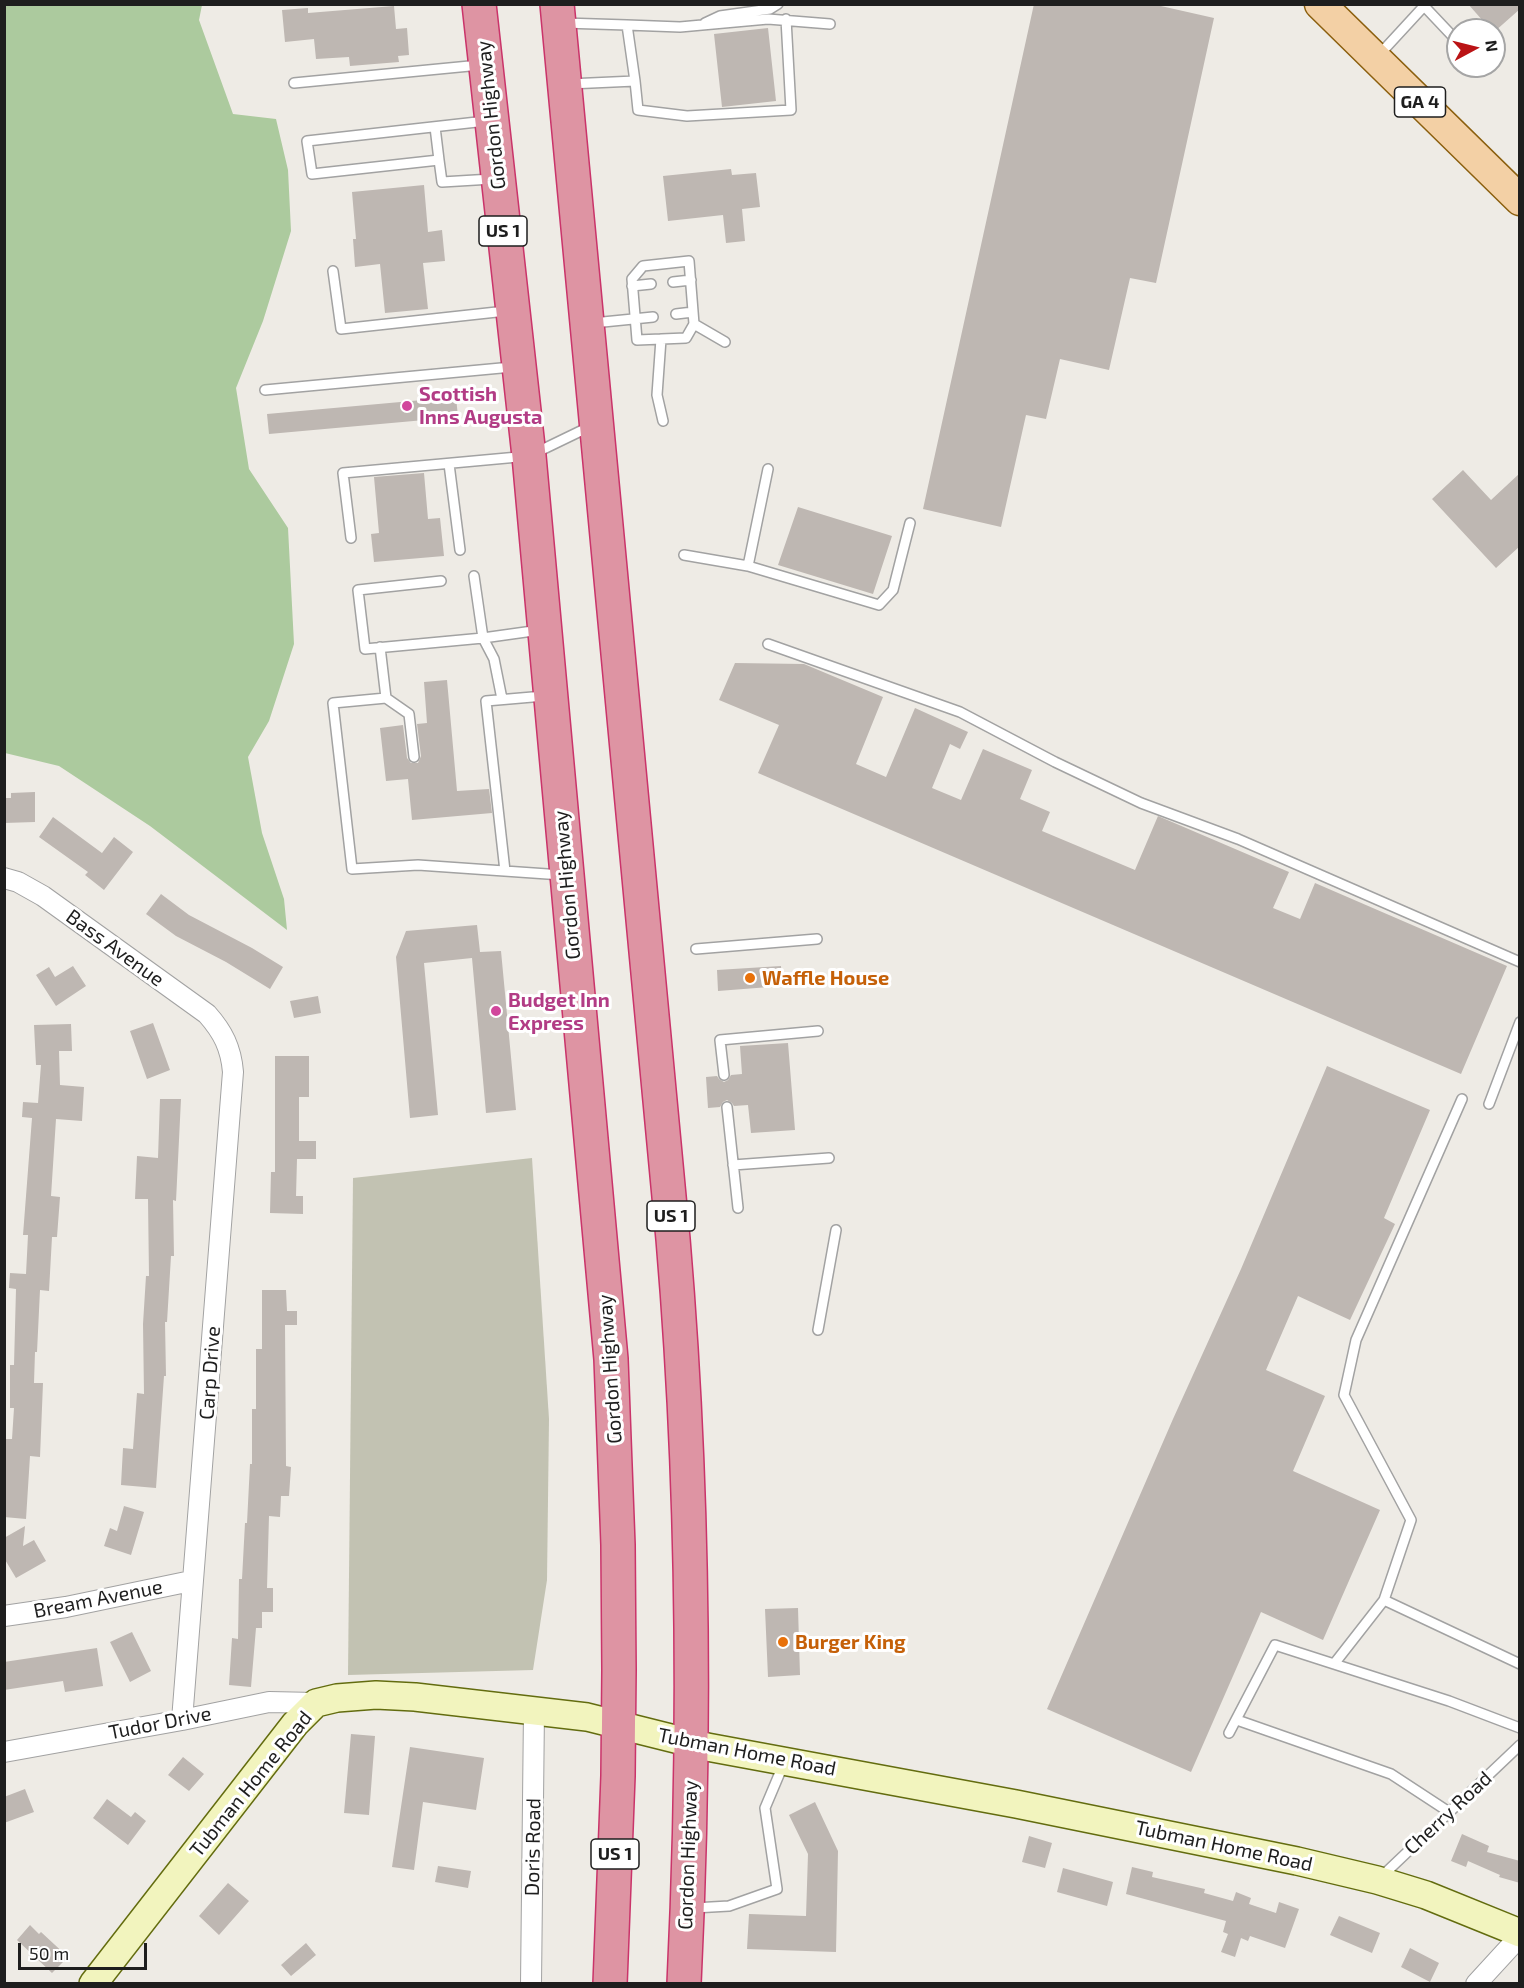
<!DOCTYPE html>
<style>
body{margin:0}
#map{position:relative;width:1524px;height:1988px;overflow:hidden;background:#eeebe5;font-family:"Exo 2",sans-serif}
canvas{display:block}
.frame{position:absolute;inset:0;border:6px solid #1e1e1e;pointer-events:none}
.north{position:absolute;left:1446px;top:18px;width:60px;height:60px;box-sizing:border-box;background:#fff;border:2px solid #a5a5a5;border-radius:50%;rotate:83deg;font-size:16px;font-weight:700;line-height:24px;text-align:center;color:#1e1e1e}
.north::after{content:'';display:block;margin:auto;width:21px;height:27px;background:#ba1315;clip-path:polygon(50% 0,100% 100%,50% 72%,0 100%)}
.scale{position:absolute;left:18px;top:1943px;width:129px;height:27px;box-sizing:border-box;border:3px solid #1e1e1e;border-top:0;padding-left:8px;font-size:18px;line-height:21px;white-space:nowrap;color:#1e1e1e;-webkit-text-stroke:4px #fff;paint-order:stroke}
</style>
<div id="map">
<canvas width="1524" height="1988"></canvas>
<div class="frame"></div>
<div class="north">N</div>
<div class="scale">50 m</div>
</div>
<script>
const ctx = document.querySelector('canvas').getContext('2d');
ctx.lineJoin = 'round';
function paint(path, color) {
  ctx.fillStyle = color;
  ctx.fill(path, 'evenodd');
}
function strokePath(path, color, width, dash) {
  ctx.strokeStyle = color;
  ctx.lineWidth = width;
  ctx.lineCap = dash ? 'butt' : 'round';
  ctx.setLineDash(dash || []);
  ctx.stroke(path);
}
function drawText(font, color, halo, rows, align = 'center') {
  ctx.font = font + ' "Exo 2",sans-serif';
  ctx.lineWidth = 6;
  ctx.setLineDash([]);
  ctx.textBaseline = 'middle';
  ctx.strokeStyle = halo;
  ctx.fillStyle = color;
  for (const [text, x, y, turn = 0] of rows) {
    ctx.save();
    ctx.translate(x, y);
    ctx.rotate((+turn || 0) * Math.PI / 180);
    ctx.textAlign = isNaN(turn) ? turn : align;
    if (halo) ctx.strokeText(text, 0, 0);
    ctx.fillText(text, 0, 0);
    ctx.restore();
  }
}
paint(new Path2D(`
 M532,1158L549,1419L547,1580L533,1670L348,1675L353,1178Z`), '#c2c2b2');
paint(new Path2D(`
 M5,4L202,5L199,20L233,114L276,119L288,170L291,231L263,321L236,388L249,469L288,528L294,644L269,721L248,757L262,833L284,899L287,930L150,826L59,766L5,753Z`), '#acca9e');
paint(new Path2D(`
 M1034,4H1152L1214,18L1156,283L1130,278L1109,370L1060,359L1046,419L1026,415L1001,527L923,509Z
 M1468,4H1520V9L1494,32V30H1491Z
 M394,6L396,29L407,28L409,55L398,56L399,62L350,66L349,57L316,59L314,39L285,42L282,10L308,8V13Z
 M768,28L776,101L722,107L714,34Z
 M731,169L732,175L756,173L760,207L742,209L745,241L726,243L723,215L668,221L663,176Z
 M424,185L428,232L442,230L445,261L423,263L428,309L385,313L380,264L355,267L353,239H356L352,192Z
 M456,397L458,417L269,434L267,414Z
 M1463,470L1491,500L1520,473V546L1496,568L1432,499Z
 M424,473L428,519L440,518L444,556L374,562L371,534L379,533L374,477Z
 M798,507L892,536L873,594L778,565Z
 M735,663L804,664L883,697L856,764L886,777L915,708L968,732L960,749L950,744L932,788L961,800L983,749L1032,770L1020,799L1050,812L1042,831L1135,870L1158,816L1289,872L1273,908L1300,919L1315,883L1507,966L1461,1074L758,773L779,725L719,700Z
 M447,680L457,791L489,789L492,813L412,820L408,779L386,781L380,728L403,725L407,758L411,763H418L421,756L417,724L427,723L424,682Z
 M35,792V822L4,823V798H11V793Z
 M53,817L102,853L114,837L133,852L104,890L85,875L88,872L39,837Z
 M161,894L189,915L252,948L283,967L270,989L226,962L176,936L146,914Z
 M477,925L480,952L501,951L516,1110L486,1113L472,958L424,963L438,1115L410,1118L396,957L406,931Z
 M73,966L86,986L56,1006L36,975L49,967L55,977Z
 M781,966L782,986L718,991L717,970Z
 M318,996L321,1013L294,1018L290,1001Z
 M153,1023L170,1070L147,1079L130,1031Z
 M71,1024L72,1051H59L60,1085L84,1087L82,1121L56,1119L51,1196L60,1197L57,1237H52L49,1291L40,1290L37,1352H35L34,1383H43L40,1457L30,1456L26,1519L4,1517V1439H12L14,1408H10V1365H14L16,1289L9,1288L10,1273L26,1274L28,1235H23L32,1118L22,1117L23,1102L38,1103L41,1065H36L34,1025Z
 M788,1043L795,1130L751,1133L748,1105L734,1106L732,1103L727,1100L723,1102L720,1107L708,1108L706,1077L717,1076L719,1079L724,1082L728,1080L731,1075L742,1074L740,1046Z
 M275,1056H309V1097H299V1141H316V1159H297L296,1196H303V1214L270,1213L271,1172H275Z
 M1327,1066L1430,1110L1384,1218L1395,1224L1350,1320L1298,1296L1266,1370L1325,1396L1293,1471L1380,1510L1323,1640L1261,1612L1191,1772L1047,1709L1173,1419L1241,1269Z
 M160,1099H181L176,1201L173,1200L174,1256H171L167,1322H165L166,1376H164L156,1488L121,1485L123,1448L133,1449L137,1393L144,1394L143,1324L146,1276H149L148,1199H135L137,1156L158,1158Z
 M262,1290H286L287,1311H297V1325H285L286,1466L291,1467L289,1496H281L280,1517L269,1516L267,1588H273V1612H262V1628H256L251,1687L229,1685L232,1638L238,1639L239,1579H242L245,1523H247L250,1464H252V1409H256V1349H262Z
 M124,1506L144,1512L131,1555L104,1546L110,1528L117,1531Z
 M25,1526L23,1546L34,1540L46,1561L16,1578L4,1558V1538Z
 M798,1608L800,1675L768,1677L765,1609Z
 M132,1632L151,1671L130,1682L110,1642Z
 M97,1648L103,1686L65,1692L63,1681L4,1690V1662Z
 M351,1734L375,1736L369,1815L344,1813Z
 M410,1747L484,1758L476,1810L423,1802L414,1870L392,1867Z
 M183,1757L204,1774L189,1791L168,1775Z
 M25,1789L34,1812L4,1823V1797Z
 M107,1799L131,1817L135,1812L146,1821L128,1845L93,1818Z
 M815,1802L838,1851L836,1952L747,1949L749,1914L806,1916L808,1854L789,1815Z
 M1462,1834L1489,1846L1487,1852L1520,1861V1883L1499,1877L1500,1875L1468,1861L1466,1867L1451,1861Z
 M1029,1836L1052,1843L1045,1868L1022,1862Z
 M438,1866L471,1871L468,1888L435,1882Z
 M1132,1867L1153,1872L1152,1877L1205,1889L1204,1893L1233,1901L1236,1892L1251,1898L1249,1904L1276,1913L1279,1902L1299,1909L1285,1948L1250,1936L1248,1941L1241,1938L1235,1957L1221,1952L1228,1934L1223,1932L1226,1921L1126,1894Z
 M1063,1868L1113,1882L1107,1906L1057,1892Z
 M228,1883L249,1901L219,1935L199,1916Z
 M1339,1916L1380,1933L1372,1953L1330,1935Z
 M30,1925L39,1934L41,1932L68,1957L52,1973L17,1940Z
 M306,1943L316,1955L291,1976L281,1965Z
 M1410,1948L1439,1963L1430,1982L1401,1967Z`), '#beb7b2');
const lane = new Path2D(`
 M1424,6L1458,42
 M564,23L627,25
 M705,23L720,16L770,9L778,4
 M1379,55L1426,4
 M635,81L627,25L680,27L768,19L830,24
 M294,83L480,65
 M569,84L635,81L638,110L687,116L791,110L786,19
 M486,121L307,141L312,174L439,160L442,182L492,179
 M435,127L439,160
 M333,271L341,329L506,311
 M673,282L691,280
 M632,286L651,284
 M676,314L693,312
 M593,323L653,317
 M694,324L689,261L643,266L632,279L637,340L686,338L694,324L725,342
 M661,339L657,395L663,421
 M265,390L512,367
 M449,464L460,550
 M351,538L343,473L529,456L589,427
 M684,555L748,566L879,605L893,590L910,523
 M748,566L768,469
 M474,576L483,638L540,630
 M441,581L358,590L365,649L483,638L494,659L502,699
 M768,644L960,712L1055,762L1141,803L1238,839L1520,962
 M380,647L386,698
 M414,757L409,714L386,698L333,703L352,869L418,865L562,875
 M505,871L486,701L544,696
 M696,949L817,939
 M724,1075L720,1040L818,1031
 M1489,1104L1520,1022
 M727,1107L738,1208
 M733,1165L829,1158
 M818,1330L836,1230
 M1384,1600L1520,1664
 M1334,1664L1384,1600L1411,1520L1344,1395L1356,1340L1462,1099
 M1237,1720L1391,1774L1449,1812
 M1229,1733L1275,1645L1449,1701L1520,1728
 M1380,1878L1520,1745
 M694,1908L729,1906L777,1889L765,1808L784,1763`);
const street = new Path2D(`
 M4,878L18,882L43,896L207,1014C223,1032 231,1048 233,1072L182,1720
 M4,1616L66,1607L191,1581
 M4,1752L182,1720L269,1702L316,1703
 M531,1984L534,1710
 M1476,1984L1520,1936`);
const secondary = new Path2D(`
 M93,1984L295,1724L316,1703L337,1698L376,1695L415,1697L587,1717L707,1747L1016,1804L1297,1861L1377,1880L1426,1895L1520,1933`);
const primary = new Path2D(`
 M1320,4L1520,200`);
const highway = new Path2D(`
 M479,4L529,456L611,1359L618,1545L619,1670L618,1776L610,1984
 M557,4L673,1239C694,1487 696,1735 684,1984`);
strokePath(lane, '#a2a2a2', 12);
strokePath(street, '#a2a2a2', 22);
strokePath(secondary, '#636c0f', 30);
strokePath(primary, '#8b5f0e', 33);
strokePath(highway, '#ca346a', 36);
strokePath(lane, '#fff', 9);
strokePath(street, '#fff', 20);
strokePath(secondary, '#f2f4be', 27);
strokePath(primary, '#f3d0a5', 30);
strokePath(highway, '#de94a3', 33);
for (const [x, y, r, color] of [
 [407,406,6,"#d1479c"],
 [750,978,6,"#e8710a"],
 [496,1011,6,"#d1479c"],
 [783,1642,6,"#e8710a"]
]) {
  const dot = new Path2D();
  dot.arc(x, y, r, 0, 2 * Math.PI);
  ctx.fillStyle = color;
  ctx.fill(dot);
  strokePath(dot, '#fff', 2);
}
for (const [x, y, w] of [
 [1420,102,51],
 [503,231,48],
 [671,1216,48],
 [615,1854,48]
]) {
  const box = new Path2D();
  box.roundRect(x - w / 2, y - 15, w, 30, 4.5);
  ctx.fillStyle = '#fff';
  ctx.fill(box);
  strokePath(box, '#1e1e1e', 1.5);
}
drawText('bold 18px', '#1e1e1e', null, [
 ["GA 4",1420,102],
 ["US 1",503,231],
 ["US 1",671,1216],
 ["US 1",615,1854]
]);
drawText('20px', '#1e1e1e', '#fff', [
 ["Gordon Highway",491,115,-96],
 ["Gordon Highway",567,885,-95],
 ["Bass Avenue",115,948,36],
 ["Gordon Highway",610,1369,-94],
 ["Carp Drive",210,1373,-86],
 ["Bream Avenue",98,1599,-11],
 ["Tudor Drive",160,1723,-11],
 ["Tubman Home Road",747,1752,11],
 ["Tubman Home Road",251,1784,-51],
 ["Cherry Road",1448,1813,-43],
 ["Tubman Home Road",1224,1846,12],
 ["Doris Road",533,1847,-89],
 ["Gordon Highway",688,1855,-88]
]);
drawText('bold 20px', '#b23c85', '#fff', [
 ["Scottish",419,394],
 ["Inns Augusta",419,417],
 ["Budget Inn",508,1000],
 ["Express",508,1023]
], 'left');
drawText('bold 20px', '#c56008', '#fff', [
 ["Waffle House",762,978],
 ["Burger King",795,1642]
], 'left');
</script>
